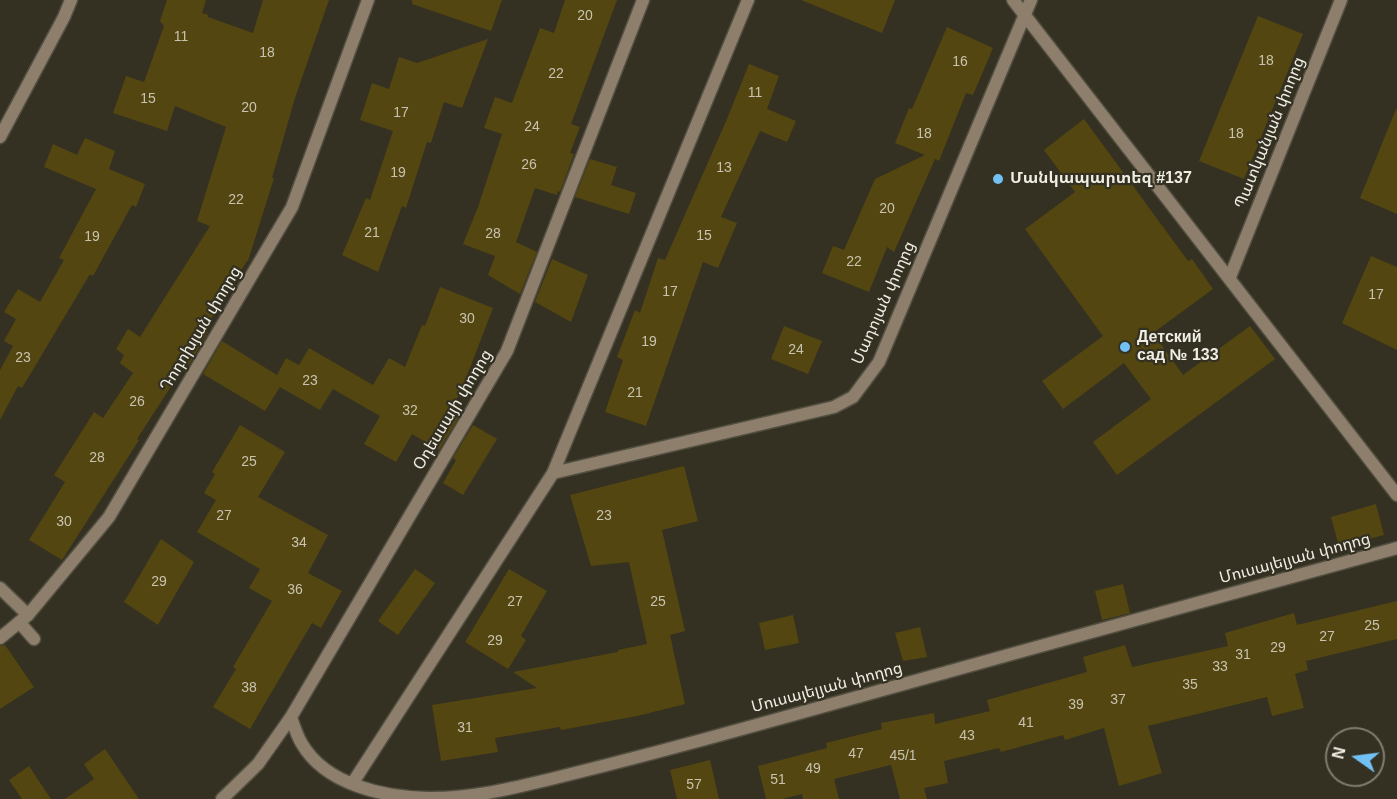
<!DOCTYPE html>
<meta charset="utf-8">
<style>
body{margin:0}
#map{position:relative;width:1397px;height:799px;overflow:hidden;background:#343122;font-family:Helvetica,sans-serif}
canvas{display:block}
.north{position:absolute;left:1325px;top:727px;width:60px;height:60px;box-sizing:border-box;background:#343122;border:2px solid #7f7c70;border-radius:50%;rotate:284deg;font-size:16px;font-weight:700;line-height:24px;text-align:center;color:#efede4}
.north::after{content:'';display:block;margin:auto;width:21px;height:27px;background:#72c1f5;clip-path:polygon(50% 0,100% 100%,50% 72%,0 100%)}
</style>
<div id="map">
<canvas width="1397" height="799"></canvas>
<div class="north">N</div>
</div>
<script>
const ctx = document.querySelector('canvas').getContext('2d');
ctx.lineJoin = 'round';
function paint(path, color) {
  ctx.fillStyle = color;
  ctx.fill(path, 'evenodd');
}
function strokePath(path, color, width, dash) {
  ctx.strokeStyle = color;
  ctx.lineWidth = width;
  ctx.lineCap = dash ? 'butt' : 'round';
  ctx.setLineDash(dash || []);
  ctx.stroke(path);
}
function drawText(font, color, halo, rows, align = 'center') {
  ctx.font = font + ' Helvetica,"Noto Sans Armenian",sans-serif';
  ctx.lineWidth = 4.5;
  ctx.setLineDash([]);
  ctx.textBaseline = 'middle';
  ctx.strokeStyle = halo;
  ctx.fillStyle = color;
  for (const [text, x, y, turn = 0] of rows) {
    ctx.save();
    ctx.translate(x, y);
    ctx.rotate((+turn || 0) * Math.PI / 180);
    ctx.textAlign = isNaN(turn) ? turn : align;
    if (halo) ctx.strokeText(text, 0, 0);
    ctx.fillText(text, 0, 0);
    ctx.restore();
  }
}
paint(new Path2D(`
 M167,0H206L202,13L208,15V17L253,33L263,0H329L295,98L272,178H274L248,261H247L204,330L208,332L189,365L186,363L170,388L137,439L139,440L62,560L29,540L65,482L54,475L94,412L103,418L133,373L120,363L124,355L116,349L128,329L140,337L210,226L197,221L226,127L175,106L167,131L113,113L126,76L144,82L164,26L160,21Z
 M412,0H502L491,31L412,4Z
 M565,0H617L571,124L580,127L570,153L574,154L560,192L558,191L557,195L535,188L516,242L537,252L520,294L488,275L495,256L463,244L478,207L502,134L484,128L495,97L512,103L540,28L554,33Z
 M801,0H895L882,33Z
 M1258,16L1303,34L1244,179L1199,161Z
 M947,27L993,48L973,95L966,93L939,161L935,159L894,252L887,247L869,292L822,273L833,246L844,250L875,179L925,155L895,143L909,108L912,109Z
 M488,39L462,108L444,102L431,143L427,142L406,208L402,206L378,272L342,255L366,198L370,200L393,131L360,120L372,83L389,89L399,57L417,63Z
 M749,64L779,76L767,109L796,121L787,142L760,131L721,217L737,223L718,268L703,262L646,426L605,412L623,360L617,357L635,310L640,313L658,258L665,260L727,119Z
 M1396,109L1397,110V214L1360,198Z
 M1084,119L1188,261L1192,259L1213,289L1153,333L1183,375L1250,326L1275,359L1117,475L1093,442L1151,399L1124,363L1063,409L1042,381L1103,336L1025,229L1075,192L1044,150Z
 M85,138L115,151L109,169L145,184L136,207L132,205L93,276L90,274L22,388L18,386L0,420V370L13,346L4,341L16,319L4,312L18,289L40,302L64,260L59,258L96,189L44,167L53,144L77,155Z
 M590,159L617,167L611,185L636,193L629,214L575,197Z
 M1371,256L1397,267V350L1342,323Z
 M552,259L588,275L571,322L535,302Z
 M440,287L493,308L461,391L450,411L459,417L439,450L412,434L396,462L364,444L380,416L333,389L320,410L280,387L265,411L203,374L222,341L277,375L286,358L299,365L309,348L373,385L389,358L405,367L422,325L425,326Z
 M784,326L822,341L808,374L771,359Z
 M240,425L285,452L258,497L328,535L308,573L342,591L321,628L312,623L250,729L213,707L236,669L233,667L272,601L249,588L260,569L197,532L216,500L204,493L215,474L212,472Z
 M473,425L497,439L463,495L443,483L456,460L453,458Z
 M684,466L698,521L662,530L685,631L670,635L685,704L637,716L561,730L560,727L495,738L498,752L441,761L432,705L537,688L513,672L618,652V650L647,644L629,562L591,566L570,495Z
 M1376,504L1384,535L1339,547L1331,517Z
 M161,539L194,562L158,625L124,602Z
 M415,569L435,583L398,635L378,621Z
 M509,569L547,591L521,636L526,640L508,669L465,642Z
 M1123,584L1130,613L1102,620L1095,591Z
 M1397,601V639L1306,661L1308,670L1295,674L1304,708L1272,716L1267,697L1148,726L1162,773L1119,786L1104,728L1065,740L1063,735L1001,752L999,748L944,761L948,783L924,788L927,799H900L891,765L834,779L839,799H803L802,794L782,799H766L758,766L827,748L826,743L882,729L881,723L934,713L935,724L990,711L987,700L1087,672L1083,657L1125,645L1132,667L1228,646L1225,633L1294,613L1297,625Z
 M793,615L799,643L765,650L759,623Z
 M920,627L927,657L903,661L895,633Z
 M5,645L34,687L0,709V646Z
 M105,749L139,799H65L94,779L84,764Z
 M710,760L719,799H677L670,770Z
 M29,766L51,799H22L9,780Z`), '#534611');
const street = new Path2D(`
 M1013,0L1397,495
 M0,137L64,17L71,0
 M1230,277L1341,0
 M553,473L834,407L853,397L879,362L1031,0
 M0,588L28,615
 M19,622L34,639
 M0,638L28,615L109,517L292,207L368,0
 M291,717C294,726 297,736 302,744C326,785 384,797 427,798C471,799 513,788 555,778C624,761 692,743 760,724C972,665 1185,606 1397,548
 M352,784L553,473L748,0
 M222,799L258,764L291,717L507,351L643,0`);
strokePath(street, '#524f41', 15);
strokePath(street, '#8e7e6c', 12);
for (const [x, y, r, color] of [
 [998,179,6,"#72c1f5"],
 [1125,347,6,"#72c1f5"]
]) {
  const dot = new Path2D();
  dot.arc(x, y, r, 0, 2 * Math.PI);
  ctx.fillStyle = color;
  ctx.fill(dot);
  strokePath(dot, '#343122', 2);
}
drawText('14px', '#c8c3af', null, [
 ["20",585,16],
 ["11",181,37],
 ["18",267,53],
 ["18",1266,61],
 ["16",960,62],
 ["22",556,74],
 ["11",755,93],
 ["15",148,99],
 ["20",249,108],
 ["17",401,113],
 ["24",532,127],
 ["18",924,134],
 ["18",1236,134],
 ["26",529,165],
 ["13",724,168],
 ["19",398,173],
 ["22",236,200],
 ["20",887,209],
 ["21",372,233],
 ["28",493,234],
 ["15",704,236],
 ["19",92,237],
 ["22",854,262],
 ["17",670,292],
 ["17",1376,295],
 ["30",467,319],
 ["19",649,342],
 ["24",796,350],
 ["23",23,358],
 ["23",310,381],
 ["21",635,393],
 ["26",137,402],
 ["32",410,411],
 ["28",97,458],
 ["25",249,462],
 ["27",224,516],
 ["23",604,516],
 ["30",64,522],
 ["34",299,543],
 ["29",159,582],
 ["36",295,590],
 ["27",515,602],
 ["25",658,602],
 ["25",1372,626],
 ["27",1327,637],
 ["29",495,641],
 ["29",1278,648],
 ["31",1243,655],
 ["33",1220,667],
 ["35",1190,685],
 ["38",249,688],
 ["37",1118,700],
 ["39",1076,705],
 ["41",1026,723],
 ["31",465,728],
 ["43",967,736],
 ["47",856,754],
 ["45/1",903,756],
 ["49",813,769],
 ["51",778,780],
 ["57",694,785]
]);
drawText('16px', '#efede4', '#343122', [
 ["Պատկանյան փողոց",1270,133,-68],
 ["Մադոյան փողոց",884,303,-66],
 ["Դոդոխյան փողոց",201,329,-59],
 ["Օդեսսայի փողոց",453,410,-59],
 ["Մուսայելյան փողոց",1295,559,-15],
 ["Մուսայելյան փողոց",827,688,-15]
]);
drawText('bold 16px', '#efede4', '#343122', [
 ["Մանկապարտեզ #137",1010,179],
 ["Детский",1137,338],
 ["сад № 133",1137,356]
], 'left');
</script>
